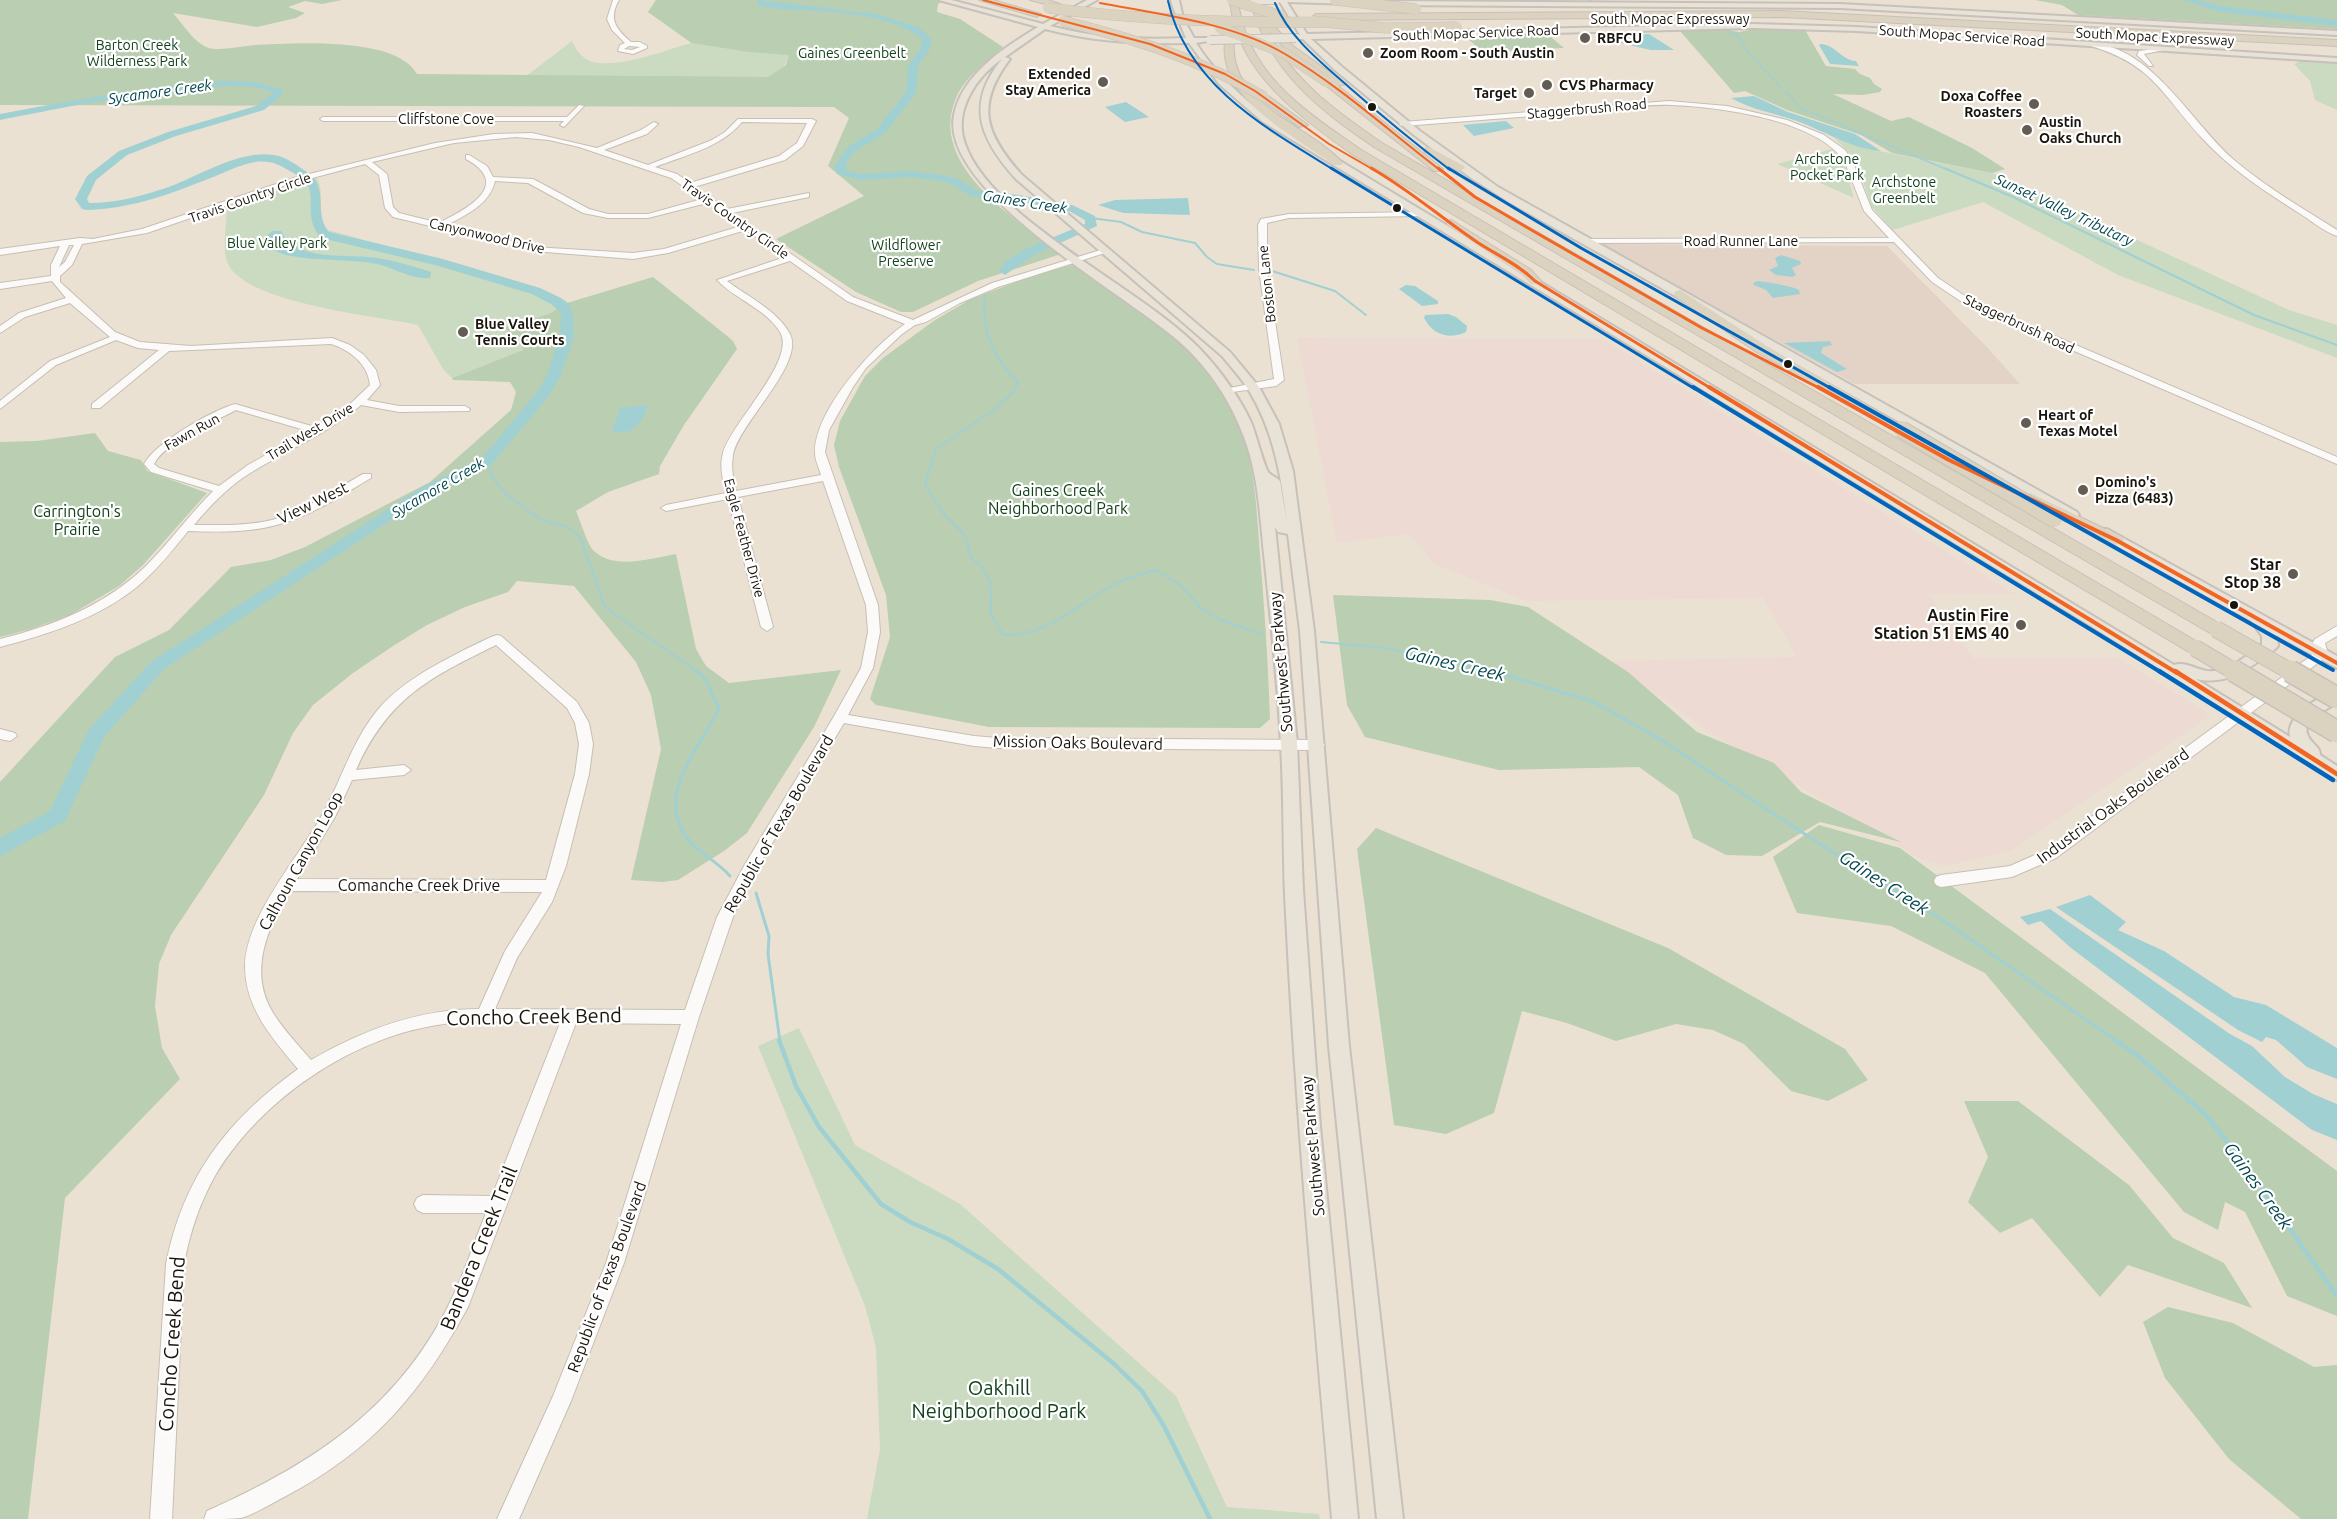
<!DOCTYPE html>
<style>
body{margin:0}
canvas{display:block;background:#eae1d3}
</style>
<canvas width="2337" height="1519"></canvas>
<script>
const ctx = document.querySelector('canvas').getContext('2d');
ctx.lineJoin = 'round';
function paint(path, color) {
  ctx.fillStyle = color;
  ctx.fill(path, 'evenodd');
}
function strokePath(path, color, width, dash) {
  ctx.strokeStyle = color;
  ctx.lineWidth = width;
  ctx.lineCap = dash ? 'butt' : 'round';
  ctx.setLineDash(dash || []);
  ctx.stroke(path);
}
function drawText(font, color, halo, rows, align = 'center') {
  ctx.font = font + ' Ubuntu,sans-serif';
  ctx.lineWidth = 4.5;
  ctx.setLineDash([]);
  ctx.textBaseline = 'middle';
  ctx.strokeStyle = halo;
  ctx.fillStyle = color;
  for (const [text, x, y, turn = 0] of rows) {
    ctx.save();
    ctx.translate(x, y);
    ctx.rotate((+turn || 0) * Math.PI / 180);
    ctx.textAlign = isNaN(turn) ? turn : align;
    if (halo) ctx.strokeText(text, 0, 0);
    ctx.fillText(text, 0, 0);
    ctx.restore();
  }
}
paint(new Path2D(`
 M1297,338L1603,339L2015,594H1929L1973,658H2118L2211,715L2012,850L1944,866L1919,858L1711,733L1610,661L1797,657L1763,598L1526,601L1435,564L1409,534L1337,543Z`), '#eddad2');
paint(new Path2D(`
 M1602,244L1887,246L1986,346L2020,384H1855Z`), '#e3d3c6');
paint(new Path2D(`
 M656,0L790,54L764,107L525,77L572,41C576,50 581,57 590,61C615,70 666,50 691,43L648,12Z
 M2302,60L2337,62V110L2315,100L2310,81L2294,64Z
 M1834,138L1879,151L1992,173L2289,310L2337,325V358L2118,275L1983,202L1893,230L1871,206L1856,159Z
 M1832,149L1843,161L1854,198L1777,164Z
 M316,177C327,193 314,216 328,230L530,286L571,306L576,329L452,378L443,369L418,325C380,316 234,303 226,258C223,243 226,224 227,208Z
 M799,1028L855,1145L960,1204L1176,1396L1227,1507L1319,1514L1320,1519H867L880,1449L876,1348L865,1306L758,1046Z`), '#cadbc1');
paint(new Path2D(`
 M0,0H342L322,4L305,1L288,7L305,13L296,18L257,27L173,13C183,24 194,43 209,48C218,51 244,46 255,45C293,43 397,36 417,74L768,77L786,65L789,55L749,52L692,43L648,12L656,0H944L938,4L937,12L960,19L1003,47C987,61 965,77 956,98C927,166 1017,220 1061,254L978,281L913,312H901L856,292L776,239L864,196L828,166L849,118L834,107L0,105Z
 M2035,0H2337V29L2078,15L2062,5Z
 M1715,28L1739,32L1754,29L1805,30L1826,66L1855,69L1860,74L1870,78L1874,84L1882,89L1880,92L1863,95L1833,94L1891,121L1909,117L1972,148L2005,169L1992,173L1892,153L1861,135L1787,110L1745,91L1734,93L1680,31Z
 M1546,33L1564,48L1484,52L1464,36Z
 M1072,265L1077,266C1115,293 1157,318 1189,351C1216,379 1239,415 1248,452C1255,481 1257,513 1259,542C1264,601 1268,660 1270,719L1260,728L989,727L876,705L870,699L890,637L886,595L839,467L834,445L840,421L865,376L883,358L935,320L971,299L1035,275Z
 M653,277L726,335L733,341L737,349L684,425L660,466L659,474L608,492L576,511C580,520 587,543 593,550C613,571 652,558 676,554L696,649L706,666L729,683L841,670L814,727L747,833L724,851L678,880L662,882L631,880L661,749L651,695L636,662L574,586L517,581L508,592L465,607L427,625L393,646L353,673L313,705L293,733L264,795L171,935L159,964L155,1006L162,1048L180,1079L65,1198L28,1519H0V782L115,657L169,630L231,567L271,560L305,547L430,482L511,410L516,392L510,382L453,380L452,378L523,350L520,342L504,328L549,314L567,303Z
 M95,433L108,451L141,460L147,471L207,493L143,565L119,586L70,615L31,629L0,637V442L37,441Z
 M1333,595L1490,600L1528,607L1628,672L1697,732L1774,763L1801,792L1901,842L1820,822L1762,856L1726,855L1693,838L1678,795L1639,767L1499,770L1365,737L1347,705Z
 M1819,825L1900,848L2337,1171V1316L2287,1296L2245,1212L2225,1202L2218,1230L2184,1212L1985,973L1891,926L1797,913L1773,857Z
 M1376,828L1668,948L1845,1049L1868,1080L1828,1101L1791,1091L1744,1044L1713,1030L1676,1024L1616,1041L1567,1023L1522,1011L1494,1113L1446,1134L1394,1125L1357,849Z
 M1964,1101H2018L2129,1185L2173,1238L2224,1263L2252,1308L2128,1265L2100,1297L2032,1218L2000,1233L1968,1202L1988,1157Z
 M2168,1307L2233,1323L2314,1367L2337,1365V1519H2301L2229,1459L2165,1378L2143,1322Z`), '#baceb1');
paint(new Path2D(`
 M1649,34L1674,50H1651L1620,43L1633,38L1632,35Z
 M1821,44C1836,45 1841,60 1856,61L1859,66L1830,64L1819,45Z
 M1754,96L1788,112L1855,134L1881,151C1852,149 1824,131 1797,121C1774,113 1752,110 1731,98Z
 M1126,102L1149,117L1125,122L1105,107Z
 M1506,121L1514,128L1474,136L1463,125Z
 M1188,198L1190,215L1123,213L1098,205L1115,200Z
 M273,231H281C298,263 346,253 377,258C396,261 413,266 431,272L430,278C410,280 392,266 372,263C348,259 301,261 280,253C273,250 267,244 263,238Z
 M1781,255L1800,261L1801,264L1792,268L1796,275L1793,277L1776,275L1769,270L1778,266L1775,258Z
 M1758,281C1766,282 1793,286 1799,290L1800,294L1773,298L1766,290L1754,285L1753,283Z
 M1406,285L1415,286L1438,301V304L1422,306L1399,289Z
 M1448,314L1456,317L1467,326L1466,332C1449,340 1433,335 1424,318L1425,315Z
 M1830,341L1832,345L1823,347L1821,353L1847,369L1837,372L1784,343Z
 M645,405L648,407C641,423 632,437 612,431L620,408Z
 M2090,895L2126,922L2118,930L2164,951L2234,997L2266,1005L2337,1048V1079L2307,1067L2276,1040L2266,1037L2262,1042L2238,1030L2056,907Z
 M2050,909L2230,1034L2252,1046L2285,1077L2313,1094L2337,1104V1140L2312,1130L2071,948L2041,921L2028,925L2020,917Z`), '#a1d0d3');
strokePath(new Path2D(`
 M1589,0L1595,3
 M1724,28L1739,37L1749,54L1783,89
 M1785,91L1801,108L1948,170`), '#a1d0d3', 1.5);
strokePath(new Path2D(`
 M1944,168L2013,197L2254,315L2337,345
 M1091,218L1121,222L1142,232L1195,243L1207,257L1217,264L1254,270
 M1269,270L1335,291L1366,315
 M985,295C981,330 992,358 1018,382L1014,391L995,409L936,449L925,484L942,512L965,535L971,558L981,566L990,581L991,614L1003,635C1048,636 1074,607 1111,586C1125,578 1140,575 1155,570L1178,583L1202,609L1219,619L1261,634
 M487,461L493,478L506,494L541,520L566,526L580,537L605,607L699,673
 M1321,642L1385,648L1498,673`), '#a1d0d3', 2);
strokePath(new Path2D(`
 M697,671L706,680L719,709C700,748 653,796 688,839C700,854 718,862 730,876
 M1493,671L1594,702L1658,738L1820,844L1944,921L2118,1042
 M756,893L769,936L768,954L780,1042`), '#a1d0d3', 3);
strokePath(new Path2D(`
 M779,1040L796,1086L819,1127L881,1204L910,1222L948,1239L998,1269L1113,1363L1142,1391L1164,1426L1210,1519
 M2115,1040L2137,1055L2206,1115L2243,1162L2337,1296`), '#a1d0d3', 4.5);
paint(new Path2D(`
 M758,0L877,14L918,27L931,38L930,49L918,66L916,93L885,133L853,153L846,163V170L861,174L910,171L941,175L958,179L977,191L1019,195L1072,205L1095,216L1097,226L1034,255L1005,275L999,271L1005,262L1025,249L1085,224V220L1069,211L1019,201L970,196L950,183L941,181L910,177L861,180L837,174L834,167L849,146L877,129L906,92L908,66L920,49L922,39C885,9 815,12 768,8L757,5Z
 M2182,0H2196L2221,6L2337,20V26L2221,12Z
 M224,81L256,82L284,90L281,96L264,110L176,136L127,155L96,180L87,199L89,203C119,203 146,195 174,185C204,173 241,150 274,155C287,157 296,165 307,172V176C292,179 283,158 255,162C237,165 220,175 203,181C165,196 128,209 86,210L82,209L75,199L87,176L119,151L168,132L256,106L273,93C239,70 48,111 0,120V114C74,100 148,86 224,81Z
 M310,177L314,178C326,195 315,216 329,232L443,259L540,288L561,298L568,303L573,313L574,336L561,375L548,397L492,464L434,492L164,669L104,737L65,821L0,856V838L50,811L89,729L152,661L424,486L482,458L537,392L547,375L560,336L561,313L551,304L532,294L435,265L321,238C302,215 318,199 305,180Z`), '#a1d0d3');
const minor = new Path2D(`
 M613,0H619C608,19 616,29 631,42H640L647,46V48L633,54L618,51L620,45L625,43L612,30L607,19ZM629,46L640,47L632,50L624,49Z
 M2091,44C2150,44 2193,125 2234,160C2266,187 2302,208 2337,230V236C2325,232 2313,222 2302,215C2266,192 2230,169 2201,137C2161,93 2153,65 2091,46Z
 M2164,48V50L2144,54L2153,66H2149L2137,55L2139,51Z
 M1669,101L1727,106L1787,120L1824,135L1845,150L1852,160L1872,210L1938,278L1971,300L2337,457V464L1965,304L1932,282L1894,242L1585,243L1581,241L1585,239L1889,238L1864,211L1844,160C1813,119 1720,107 1671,105C1643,104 1613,109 1585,112C1524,117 1464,121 1403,126L1399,124L1403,122Z
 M579,105L584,106L564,127L560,125L564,121H323L320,119L323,117H567Z
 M738,119H812L816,121L803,146L785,160L694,187L727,209L809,193V197L732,213L853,297L913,320L992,283L1104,249L1111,251L998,287L960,303L926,322L915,325L902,334L866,368L853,387L829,430L825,452L878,605L880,632L873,668L848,715L974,736L998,738L1318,740L1325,745L1318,750L998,748L974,746L844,723L755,872L733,917L699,1017L624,1263L571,1401L519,1519H497L553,1396L606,1263L681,1024L576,1023L468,1307C422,1392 373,1450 286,1496C272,1503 257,1513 241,1518C231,1519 216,1519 204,1519L207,1511C315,1463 403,1405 454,1294C466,1268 475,1240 486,1213H423L417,1210L414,1204L417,1198L423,1195L492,1196L560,1023C520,1023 477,1018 437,1025C350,1039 262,1099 216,1174C200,1202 190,1232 184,1264L172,1519H150L166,1264C183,1177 227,1120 298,1069C272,1038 245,1008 245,966C246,917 297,859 321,817C342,780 352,739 381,706C405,680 437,664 468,648C477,644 487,638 497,635L501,636L577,702L589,723L593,744L589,774L566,866L552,902L517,958L495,1009L685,1010L717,917L744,866L833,718L861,668L868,632L866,605L823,481L738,497L773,627L767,631L761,627L728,499L666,511L661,508L666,505L726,493C723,479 719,467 723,453C731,423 797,360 780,332C766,309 735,299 717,280L785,257L746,230L668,253L633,259L533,251L393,217L385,208L379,175L365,164L286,185L147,233L82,244L72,265L60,276V282L115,332L140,342L191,346L332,338L350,345L364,355L376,370L380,385L367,400L399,406H465L470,409L469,411L399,412L361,405C326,435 282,452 244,477C225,490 209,507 194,525C220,525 247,526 272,520C305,511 334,490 363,474H371V478C342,495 313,515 280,524C250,533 219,532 188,531C173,550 157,570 138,586C99,618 49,634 0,647V639C53,626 106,605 146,566C170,542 189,515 213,491L151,472L144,464C155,443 211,411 235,404L315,427L349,405L370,385C368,364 350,350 331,344L169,351L100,408H92V404L159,350L138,348L116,340L56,365L0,409V401L50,361L110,337L70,303L25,317L0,333V326L19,313L66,298L52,281L0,289V283L51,276V265L60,246L0,255V249L80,238L93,239L142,229L297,177L435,143L494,134L532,133L597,148L641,130L654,122L658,124L647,134L604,150L648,165L712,140L725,132ZM742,122L807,123L797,143L779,156L690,183L677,174L655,167C686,155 720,148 742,122ZM516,137L549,140L579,147L671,178L702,199L648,214H608L589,209L533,179L493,177L487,166L469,155H466V159C513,185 467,209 439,223L399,213L393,207L387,174L372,162L454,143ZM495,181L528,183L583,213L608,218H648L707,203L741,226L664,249L633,253L533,247L447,225C466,215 490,204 495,181ZM69,245H74L65,262L59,267ZM790,261L847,301L905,324C873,346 814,411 815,453C815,460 819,468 821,475L736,491C733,478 731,468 733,455C739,423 805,364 790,334C778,311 747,296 727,281ZM236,410L308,431L248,465L219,486L159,468L154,464C166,441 214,422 236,410ZM496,645L567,708L575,723L579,744L575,774L546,880L297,879L335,817L352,780L404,775L411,770L404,765L356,770C388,698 429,678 496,645ZM290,891L542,892L505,951L479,1009C418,1009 363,1030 311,1060C298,1045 284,1030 273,1013C248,972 267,928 290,891Z
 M1424,212V216H1421L1289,218L1267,223V269L1284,380L1276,386L1225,393V389L1274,379L1259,269L1258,225L1261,219L1289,214Z
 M2337,626V636L2325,643L2328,654L2326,657L2056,858L2012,877L1941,887L1936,885L1934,881L1936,877L1941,875L2010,866L2046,850L2315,653L2313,642L2315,639Z
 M0,729L15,733L17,736L10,741L0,739Z`);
const major = new Path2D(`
 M939,0H951L1043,24L1087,0H1097L1050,26C1096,38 1139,40 1186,38L1172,5L1171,0H1179L1183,18L1194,38H1210L1214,40L1196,43C1215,73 1241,97 1269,118L2174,665C2185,661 2195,669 2207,671C2228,673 2246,656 2262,644V636L2251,621L2097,535L2095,532L2097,529H2107L2337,656V668L2277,636L2278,646L2275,649C2250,668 2229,686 2196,679L2290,737C2285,716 2319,696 2337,691V703C2321,713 2293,723 2314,744C2318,748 2320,750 2320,755L2337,766V780L2089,625L1263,122L1219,84L1189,43C1138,44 1095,42 1045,29L1005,57L1010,59C975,105 985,134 1022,175L1230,352L1259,387L1279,424L1293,471L1314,631L1349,1046L1403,1519H1377L1329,1046L1300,631L1288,534L1278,532L1275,527L1297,743L1303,890L1320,1126L1358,1519H1332C1314,1311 1295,1104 1285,895C1283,845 1284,795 1281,745C1278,684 1271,623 1265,563C1260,519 1259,473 1242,432C1228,396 1205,363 1175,338C1123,293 939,190 954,115C962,74 1005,47 1038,27ZM1002,59C965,104 980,139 1016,179L1222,356C1231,367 1241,378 1248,389C1274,431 1281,475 1287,523L1280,481C1276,477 1272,476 1269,473C1265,470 1255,431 1251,422C1238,395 1220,370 1199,348C1140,287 992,220 965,144C953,111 976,77 1002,59Z
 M1272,0H1354L1357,2L1353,4L1287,2L1307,34L1753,24L1857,27L2337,58V62L1857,31L1753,28L1311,39L1341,66L1420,131L1498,187L2077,512L2079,515L2072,519L1512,204L1471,178L1414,135L1335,70L1303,39H1295V35H1300L1280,2Z
 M1385,1L1840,4L2337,31V35L1840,8L1382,5Z`);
const highway = new Path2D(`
 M979,0H993L1041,14L1037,17Z
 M1030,0H1048L1060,4L1056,7Z
 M1229,0H1237C1240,12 1242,24 1247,36C1266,87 1320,122 1363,151L2201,644L2204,648L2201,652H2189L1355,156C1311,125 1250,82 1236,27C1218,103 1305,121 1343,163L1342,165H1334C1299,139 1236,108 1226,62C1222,45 1227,32 1232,17C1233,13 1230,5 1229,0Z
 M1250,0H1258L1264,21H1269L1293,46L1346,84L1338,86L1443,169L1442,171H1434L1324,84V80L1328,79L1287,50L1268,31C1293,81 1337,112 1382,143L2222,625L2225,629L2222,633H2210L1374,147C1316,107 1269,71 1250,0Z
 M1782,11L2337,40V46L1782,17L1316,20L1312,17L1316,14Z
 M1261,95H1267L1308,125L1299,127L1261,99Z
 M1429,147L1464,166L1465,168L1460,171L1456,170L1425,152L1424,150Z
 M1451,220L1530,269L1541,281L1539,284H1531L1522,275L1447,225V221Z
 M1680,290L1765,345L1908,429L1901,433L1896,432L1755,351L1676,297L1674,294L1676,291Z
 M2030,493L2122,537L2124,540L2116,545L2110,543L2024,501L2022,498L2024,495Z`);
strokePath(minor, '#c5bfb4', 2);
strokePath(major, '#c6c1ba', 4);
strokePath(highway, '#c6c1ba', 2);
paint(minor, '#fcfaf8');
paint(major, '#e9e2d6');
paint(highway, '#dcd2c0');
const majorBridge = new Path2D(`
 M1254,0H1276
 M1210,40L1296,38`);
const highwayBridgeFar2 = new Path2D(`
 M1232,0L1281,16
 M1335,0L1416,9
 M1048,8C1140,20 1231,23 1324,22
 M1063,21C1134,39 1201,59 1264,97
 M1313,21L1386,28L1457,27
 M1220,28L1284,53L1327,82`);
const highwayBridgeFar1 = new Path2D(`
 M1901,429L2054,519
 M2216,629L2293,673
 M2195,648L2237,673`);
const highwayBridge = new Path2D(`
 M2234,671L2337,732
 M2290,671L2337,698`);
strokePath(majorBridge, '#c6c1ba', 10, []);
strokePath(highwayBridgeFar2, '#c6c1ba', 11, []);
strokePath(highwayBridgeFar1, '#c6c1ba', 18, []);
strokePath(highwayBridge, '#c6c1ba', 24, []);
strokePath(majorBridge, '#e9e2d6', 8);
strokePath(highwayBridgeFar2, '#dcd2c0', 10);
strokePath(highwayBridgeFar1, '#dcd2c0', 16);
strokePath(highwayBridge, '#dcd2c0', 21);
strokePath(new Path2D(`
 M983,0L1150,44L1225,74L1255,91L1329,144L1374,170
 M1100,3C1159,14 1233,23 1285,54C1340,86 1389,131 1440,170`), '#f26522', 2);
strokePath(new Path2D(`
 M1371,168C1408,189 1439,216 1474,240C1494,254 1517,263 1535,281L1712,389
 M1438,168L1475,197L1528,228L1702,328L1821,389`), '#f26522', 3);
strokePath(new Path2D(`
 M1709,387L2177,673
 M1818,387L1949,460L2116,540L2337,663`), '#f26522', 4);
strokePath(new Path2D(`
 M2175,671L2337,774`), '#f26522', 4.5);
strokePath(new Path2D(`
 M1168,1C1187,85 1266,128 1334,170
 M1275,3C1290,39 1322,63 1350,88C1383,117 1416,144 1450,170`), '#0065bd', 2);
strokePath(new Path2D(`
 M1331,168L1695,389
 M1448,168L1581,248L1832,389`), '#0065bd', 3);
strokePath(new Path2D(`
 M1693,387L2162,673
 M1829,387L2333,670`), '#0065bd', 4);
strokePath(new Path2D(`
 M2159,671L2333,780`), '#0065bd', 4.5);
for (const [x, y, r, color] of [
 [1585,38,6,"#635c52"],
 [1368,53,6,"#635c52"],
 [1103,82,6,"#635c52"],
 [1547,85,6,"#635c52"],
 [1529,93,6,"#635c52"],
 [2034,104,6,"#635c52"],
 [1372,107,5,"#1a150c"],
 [2027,130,6,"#635c52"],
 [1397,208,5,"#1a150c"],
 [463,332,6,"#635c52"],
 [1788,364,5,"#1a150c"],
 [2026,423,6,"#635c52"],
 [2083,490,6,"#635c52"],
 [2293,574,6,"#635c52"],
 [2234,605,5,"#1a150c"],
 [2021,625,6,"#635c52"]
]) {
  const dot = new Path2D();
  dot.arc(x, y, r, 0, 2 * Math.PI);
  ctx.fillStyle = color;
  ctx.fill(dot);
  strokePath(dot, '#fff', 2);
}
drawText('14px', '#1a150c', '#fff', [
 ["South Mopac Expressway",1670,19],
 ["South Mopac Service Road",1476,33,-2],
 ["South Mopac Service Road",1962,36,4],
 ["South Mopac Expressway",2155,37,3],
 ["Staggerbrush Road",1587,109,-5],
 ["Cliffstone Cove",446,119],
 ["Travis Country Circle",250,198,-19],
 ["Travis Country Circle",735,219,35],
 ["Canyonwood Drive",487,236,13],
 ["Road Runner Lane",1741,241],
 ["Boston Lane",1267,284,-96],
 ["Staggerbrush Road",2019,324,25],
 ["Fawn Run",192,432,-29],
 ["Trail West Drive",310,432,-31],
 ["Eagle Feather Drive",744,538,75]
]);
drawText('bold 14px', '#1a150c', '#fff', [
 ["RBFCU",1597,38],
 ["Zoom Room - South Austin",1380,53],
 ["Extended",1091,74,"right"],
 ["Stay America",1091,90,"right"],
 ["CVS Pharmacy",1559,85],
 ["Target",1517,93,"right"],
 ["Doxa Coffee",2022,96,"right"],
 ["Roasters",2022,112,"right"],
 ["Austin",2039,122],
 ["Oaks Church",2039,138],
 ["Blue Valley",475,324],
 ["Tennis Courts",475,340],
 ["Heart of",2038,415],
 ["Texas Motel",2038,431],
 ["Domino's",2095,482],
 ["Pizza (6483)",2095,498]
], 'left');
drawText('14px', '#12421c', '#fff', [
 ["Barton Creek",137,45],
 ["Wilderness Park",137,61],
 ["Gaines Greenbelt",852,53],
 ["Archstone",1827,159],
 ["Pocket Park",1827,175],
 ["Archstone",1904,182],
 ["Greenbelt",1904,198],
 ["Blue Valley Park",277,243],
 ["Wildflower",906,245],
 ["Preserve",906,261]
]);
drawText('italic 15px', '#02474f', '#fff', [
 ["Sycamore Creek",160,92,-8],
 ["Gaines Creek",1025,202,9],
 ["Sunset Valley Tributary",2064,210,25],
 ["Sycamore Creek",438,488,-30]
]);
drawText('16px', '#12421c', '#fff', [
 ["Gaines Creek",1058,491],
 ["Neighborhood Park",1058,509],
 ["Carrington's",77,512],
 ["Prairie",77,530]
]);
drawText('16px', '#1a150c', '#fff', [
 ["View West",313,503,-26],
 ["Southwest Parkway",1281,662,-95],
 ["Mission Oaks Boulevard",1078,743,1],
 ["Industrial Oaks Boulevard",2113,806,-36],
 ["Republic of Texas Boulevard",779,824,-60],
 ["Calhoun Canyon Loop",301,861,-61],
 ["Comanche Creek Drive",419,886],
 ["Southwest Parkway",1313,1146,-95],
 ["Republic of Texas Boulevard",607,1277,-70]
]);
drawText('bold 16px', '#1a150c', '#fff', [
 ["Star",2281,565],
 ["Stop 38",2281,583],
 ["Austin Fire",2009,616],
 ["Station 51 EMS 40",2009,634]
], 'right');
drawText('italic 18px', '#02474f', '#fff', [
 ["Gaines Creek",1455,664,13],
 ["Gaines Creek",1884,883,33],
 ["Gaines Creek",2258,1186,54]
]);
drawText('20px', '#1a150c', '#fff', [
 ["Concho Creek Bend",534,1017,-1],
 ["Bandera Creek Trail",479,1248,-68],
 ["Concho Creek Bend",172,1344,-86]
]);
drawText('20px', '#12421c', '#fff', [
 ["Oakhill",999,1388],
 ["Neighborhood Park",999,1411]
]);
</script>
